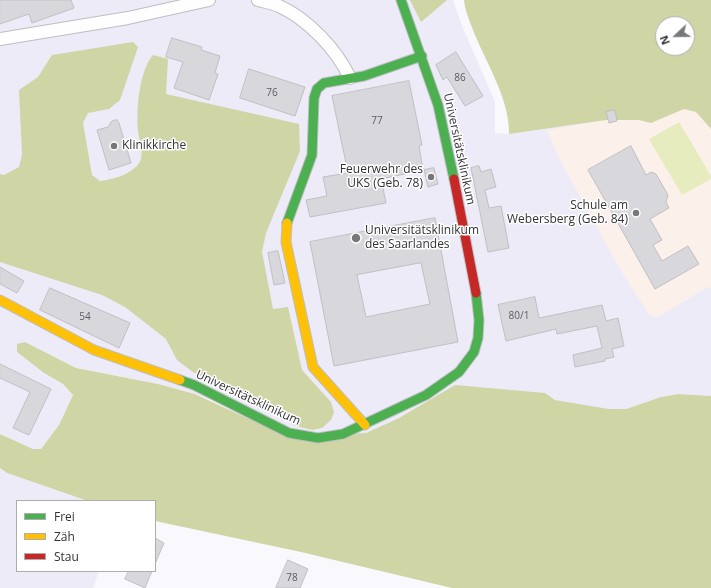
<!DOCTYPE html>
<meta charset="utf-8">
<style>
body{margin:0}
#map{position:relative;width:711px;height:588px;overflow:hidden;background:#f8f8fd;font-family:"Open Sans",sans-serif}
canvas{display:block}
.legend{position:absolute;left:16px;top:500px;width:140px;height:72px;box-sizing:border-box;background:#fff;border:1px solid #adadae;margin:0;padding:5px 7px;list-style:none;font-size:12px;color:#323135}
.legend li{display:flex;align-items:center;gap:8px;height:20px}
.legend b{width:20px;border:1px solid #adadae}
.north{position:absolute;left:655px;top:16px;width:40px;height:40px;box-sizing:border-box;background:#fff;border:1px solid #adadae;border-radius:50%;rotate:248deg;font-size:11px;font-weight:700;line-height:16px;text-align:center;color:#323135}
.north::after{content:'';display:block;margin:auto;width:14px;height:18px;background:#77777b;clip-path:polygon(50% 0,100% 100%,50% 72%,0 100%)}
</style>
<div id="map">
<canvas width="711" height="588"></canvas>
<ul class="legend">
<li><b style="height:5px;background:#4caf50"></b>Frei</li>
<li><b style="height:5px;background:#ffc107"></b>Zäh</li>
<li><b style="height:5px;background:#c62828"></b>Stau</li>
</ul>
<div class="north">N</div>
</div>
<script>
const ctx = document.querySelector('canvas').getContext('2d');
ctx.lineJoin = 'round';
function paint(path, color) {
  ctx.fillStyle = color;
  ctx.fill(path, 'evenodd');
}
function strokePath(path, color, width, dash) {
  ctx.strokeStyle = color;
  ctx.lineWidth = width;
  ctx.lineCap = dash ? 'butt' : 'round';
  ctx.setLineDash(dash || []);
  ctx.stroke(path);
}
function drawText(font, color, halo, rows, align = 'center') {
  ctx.font = font + ' "Open Sans",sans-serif';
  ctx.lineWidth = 3;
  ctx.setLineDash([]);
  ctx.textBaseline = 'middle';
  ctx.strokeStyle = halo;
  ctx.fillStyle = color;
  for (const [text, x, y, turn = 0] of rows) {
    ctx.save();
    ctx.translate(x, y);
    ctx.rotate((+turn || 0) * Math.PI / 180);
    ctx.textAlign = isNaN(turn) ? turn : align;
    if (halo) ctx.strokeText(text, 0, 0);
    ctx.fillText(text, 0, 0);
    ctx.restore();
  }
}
paint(new Path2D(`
 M0,0H453L463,28L495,102V133L509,134L606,120L711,129V396L678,394L661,397L626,409H609L555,400L545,393L432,399L399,418L366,433L336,443L195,394L158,384L76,368L25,342L17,352L44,373L63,384L73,395L59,425L41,449H33L0,434Z
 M0,468L7,473L88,501H17V571H99L93,588H0Z`), '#ecebf7');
paint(new Path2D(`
 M684,109L696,112L711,129V288L708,287L658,317L650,316L621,271L559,158L547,130L606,120H639L651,123Z`), '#fbf0ea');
paint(new Path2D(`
 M679,122L711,176V179L682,195L649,139Z`), '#e7ecbe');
paint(new Path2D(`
 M410,0H447L421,22Z
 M464,0H711V129L696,112L684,109L651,123L639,120H606L509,134C510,101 488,66 475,35C471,24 465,12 464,0ZM663,24H687V48H663Z
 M133,42L138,47L120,100L109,109L88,113L83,123L92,175L100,181C112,180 137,173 141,159C143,152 139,139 138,131C136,110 139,71 153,55L168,59L166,94L299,124L300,151L266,233L262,252L273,309L288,307L302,370L331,402L334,412L331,420L322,428L312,430L296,426L193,372L177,360L166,339L125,307L102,295L0,262V174L4,175L19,167L22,155L19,90L38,77L52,55Z
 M25,342L76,368L158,384L195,394L288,437L366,433L399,418L455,385L545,393L555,400L609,409H626L661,397L678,394L711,396V588H452L301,552L155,521V501H88L7,473L0,468V434L33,449H41L59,425L73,395L63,384L44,373L17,352V344Z`), '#d0d5a6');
const building = new Path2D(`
 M0,0H71L74,8L32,23L29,14L0,24Z
 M172,38L202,47L201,50L220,56L215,73L218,74L209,100L174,88L183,62L166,57Z
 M456,52L483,96L465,106L447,77L443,80L436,65Z
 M249,69L305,87L295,116L240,98Z
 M409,81L422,145L419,146L423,170L381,179L386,203L310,217L306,200L327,196L323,177L348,173L332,96Z
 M615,110L617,121L609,123L606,112Z
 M117,120L119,123L131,163L109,170L97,130L108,127L112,121Z
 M631,146L646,175L651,172L656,174L668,195L666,202L669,208L650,219L662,240L653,245L662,261L688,246L699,264L655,289L588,170Z
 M479,166L481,172L491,169L496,187L485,190L489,208L501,206L509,248L488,252L471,168Z
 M434,168L438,184L428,187L424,170Z
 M435,218L458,342L334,366L310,242ZM421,263L430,304L366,317L357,275Z
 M278,251L285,283L274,285L268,253Z
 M0,267L24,281L17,293L0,284Z
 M50,288L130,323L119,348L40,310Z
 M535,297L539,318L602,305L606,321L618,318L624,346L612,349L614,357L605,359V361L575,367L573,355L602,348L597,326L557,334L556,329L506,341L498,305Z
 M0,364L51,389L29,435L13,428L30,392L0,378Z
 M155,538L164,543L155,564Z
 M288,560L308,569L300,588H276Z
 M129,571H152L145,588L125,579Z`);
paint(building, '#d8d8dc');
strokePath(building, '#c0c0c4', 1);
const street = new Path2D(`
 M258,0C265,2 273,3 279,6C308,19 337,50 350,78
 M0,39L128,18L209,0`);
const fast = new Path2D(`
 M401,0L438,105L454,179
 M287,223L312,155L314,98L317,89L324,83L364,76L422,56
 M180,380L194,385L289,433L318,438L343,434L426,395L459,372L474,352L478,338L479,320L476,293`);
const slow = new Path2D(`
 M287,223L286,242L313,367L365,425
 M0,300L94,350L180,380`);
const jam = new Path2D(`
 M454,179L476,293`);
strokePath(street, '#bebec2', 14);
strokePath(fast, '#bebec2', 11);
strokePath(slow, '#bebec2', 11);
strokePath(jam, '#bebec2', 11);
strokePath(street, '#fefeff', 12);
strokePath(fast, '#4caf50', 9);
strokePath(slow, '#ffc107', 9);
strokePath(jam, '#c62828', 9);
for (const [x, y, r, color] of [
 [114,146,4,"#77777b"],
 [431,177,4,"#77777b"],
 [636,213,4,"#77777b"],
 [356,238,5,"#77777b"]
]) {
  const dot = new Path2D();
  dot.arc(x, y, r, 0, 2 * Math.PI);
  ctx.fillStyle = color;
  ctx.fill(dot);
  strokePath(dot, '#fff', 1.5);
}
drawText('10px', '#5c5b5f', null, [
 ["86",460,78],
 ["76",272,93],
 ["77",377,121],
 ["80/1",519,316],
 ["54",85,317],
 ["78",292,578]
]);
drawText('12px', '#323135', '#fff', [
 ["Klinikkirche",122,146],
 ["Feuerwehr des",423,170,"right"],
 ["UKS (Geb. 78)",423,184,"right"],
 ["Schule am",628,206,"right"],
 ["Webersberg (Geb. 84)",628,220,"right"],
 ["Universitätsklinikum",365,231],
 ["des Saarlandes",365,245]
], 'left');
drawText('12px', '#323135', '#fff', [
 ["Universitätsklinikum",459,149,78],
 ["Universitätsklinikum",248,398,25]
]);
</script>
